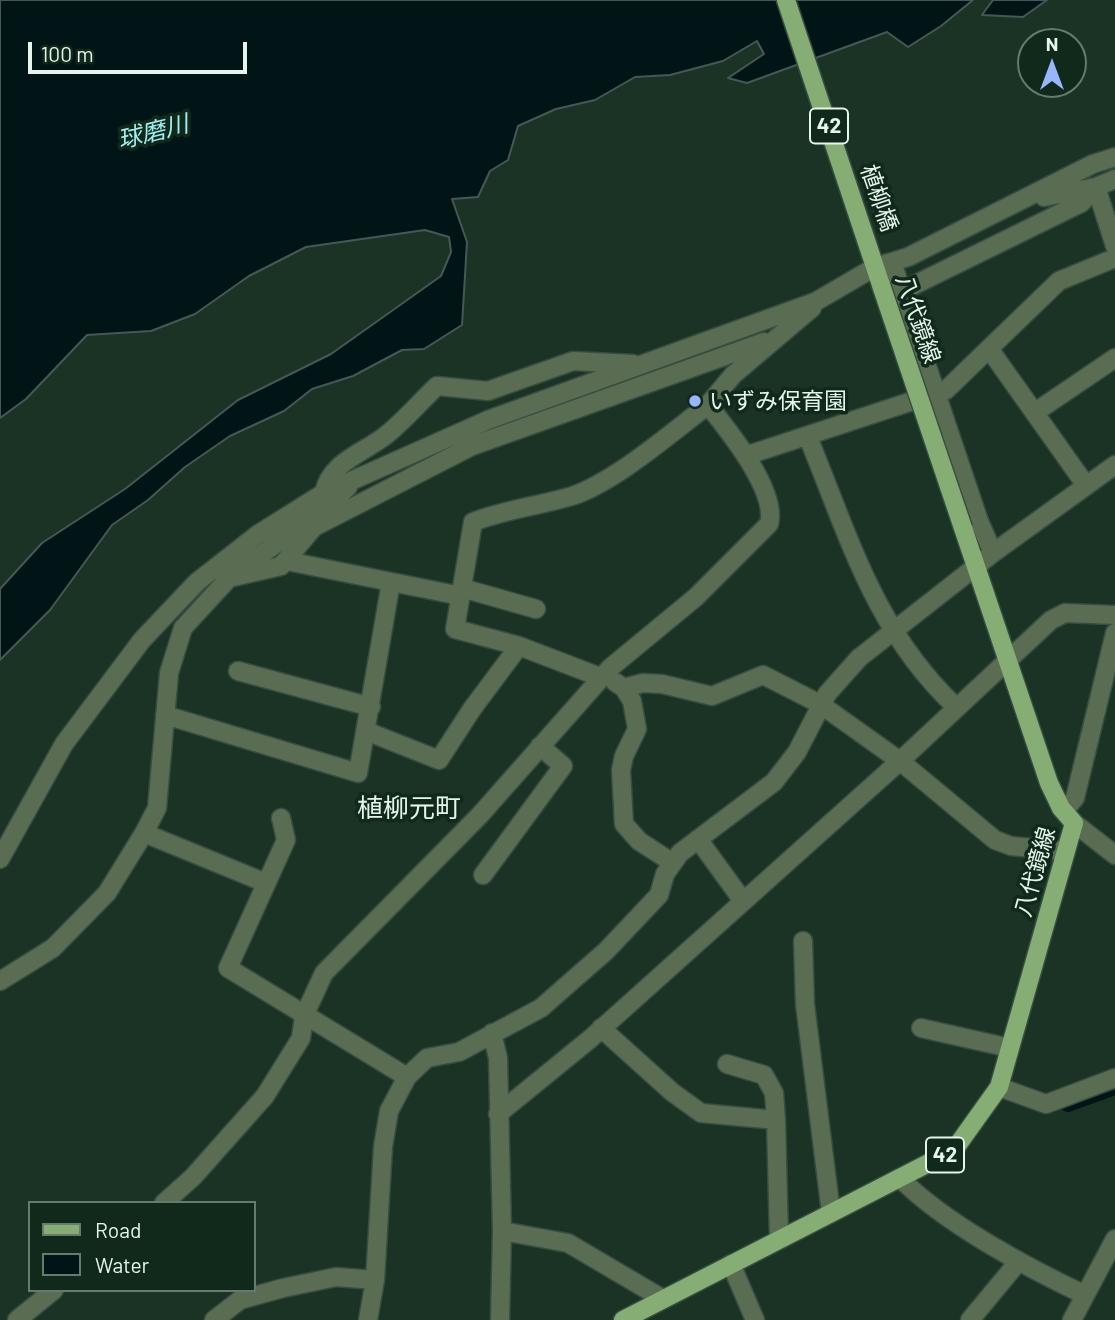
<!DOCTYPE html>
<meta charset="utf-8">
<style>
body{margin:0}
#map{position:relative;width:1115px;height:1320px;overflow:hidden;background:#1a3325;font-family:Barlow,sans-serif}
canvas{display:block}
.legend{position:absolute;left:28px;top:1201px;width:228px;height:91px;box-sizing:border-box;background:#10291b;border:2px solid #657b6e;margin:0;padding:9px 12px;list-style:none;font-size:21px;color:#e5f5eb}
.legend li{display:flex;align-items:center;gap:14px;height:35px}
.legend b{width:35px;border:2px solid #657b6e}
.north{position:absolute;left:1017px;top:28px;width:70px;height:70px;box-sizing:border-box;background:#10291b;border:2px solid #657b6e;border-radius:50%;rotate:0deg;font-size:19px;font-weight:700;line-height:28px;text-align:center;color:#e5f5eb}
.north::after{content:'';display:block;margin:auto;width:24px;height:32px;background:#98b6fd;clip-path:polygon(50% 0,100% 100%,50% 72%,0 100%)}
.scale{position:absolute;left:28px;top:42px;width:219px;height:32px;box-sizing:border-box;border:4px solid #e5f5eb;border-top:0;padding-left:9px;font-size:21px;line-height:24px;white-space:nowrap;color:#e5f5eb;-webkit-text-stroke:5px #10291b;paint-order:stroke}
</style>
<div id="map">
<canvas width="1115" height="1320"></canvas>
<ul class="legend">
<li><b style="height:9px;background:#86ad74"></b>Road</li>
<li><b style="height:19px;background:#021516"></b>Water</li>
</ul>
<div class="north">N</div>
<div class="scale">100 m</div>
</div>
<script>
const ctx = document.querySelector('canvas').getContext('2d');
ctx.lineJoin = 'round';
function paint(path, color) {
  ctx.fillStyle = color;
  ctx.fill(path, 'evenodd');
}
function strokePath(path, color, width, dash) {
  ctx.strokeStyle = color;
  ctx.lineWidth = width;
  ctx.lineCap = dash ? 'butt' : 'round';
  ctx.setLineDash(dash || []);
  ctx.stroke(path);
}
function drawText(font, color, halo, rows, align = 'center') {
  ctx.font = font + ' Barlow,"Noto Sans JP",sans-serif';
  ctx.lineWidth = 7;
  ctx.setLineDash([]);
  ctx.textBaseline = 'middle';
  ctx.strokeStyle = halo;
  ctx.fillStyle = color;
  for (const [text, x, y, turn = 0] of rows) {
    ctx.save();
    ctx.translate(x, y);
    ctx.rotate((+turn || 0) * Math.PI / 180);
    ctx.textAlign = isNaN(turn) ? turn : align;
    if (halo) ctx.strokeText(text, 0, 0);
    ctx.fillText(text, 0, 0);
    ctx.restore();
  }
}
const water = new Path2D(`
 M0,0H973L941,26L908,47L887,32L747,83L728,78L764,54L757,41L723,61L670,75L635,77L595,100L556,109L518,126L508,160L490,171L478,197L452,199L467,242L462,325L424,349L402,350L353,376L312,389L284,411L230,436L185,467L148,500L112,525L50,610L0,660V589L42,543L125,489L238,400L331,354L441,276L451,252L449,237L425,230L306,247L249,276L195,314L151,331L87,335L26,399L0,418Z
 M993,0H1047L1023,17L982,15Z`);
paint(water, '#021516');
strokePath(water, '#465856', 2);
strokePath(new Path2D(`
 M1068,1104L1115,1087`), '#021516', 16);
const minor = new Path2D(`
 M1044,197L1096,187L1115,246
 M892,262L979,521L993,553
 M902,291L1081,203L1096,187L1115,179
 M990,350L1085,484
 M1037,411L1115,358
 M808,437C849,537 875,631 956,707
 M748,455L946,390L1059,281L1115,258
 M324,493C330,462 363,453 385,436C404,421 420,402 437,386L488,391L573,361L633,364
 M287,561L461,596
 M234,574L329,506L348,487
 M462,588L536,609
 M238,671L371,707
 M600,677L519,646L455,629L473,522C506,509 539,506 572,496C615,482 672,432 708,405
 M615,682L624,688L632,701L637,729L624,756L621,770L624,824L639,841L673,863
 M624,688L643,683L662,684L712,696L763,675L820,704L900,761L995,840L1011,846L1066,851
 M165,715L358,773L391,582
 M366,731L439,760L472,709L519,646
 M1061,808L1069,805L1075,798L1115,633
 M281,818L286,840L228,968L407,1077
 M1074,823L1115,855
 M144,833L266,883
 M698,839L743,901
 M0,859L64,744L142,640L197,582L257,535L324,493L488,420L815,302L875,267L908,257L1093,164L1115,157
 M483,875L563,766L540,746
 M803,941L805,1004L831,1213
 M0,981L53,948L107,893L144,833L157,808L169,673L183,628L229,578L281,566L314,527L472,446L764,342
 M601,1028L672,1092L701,1113L776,1120L779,1239
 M921,1028L1010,1048
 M492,1033L498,1058L502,1231L500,1320
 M727,1064L764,1075L774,1093L776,1120
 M999,1087L1046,1104L1115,1078
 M498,1114L590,1039L900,761L1051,620L1065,613L1115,615
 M900,1178C944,1223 1028,1268 1085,1295
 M164,1203L193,1177L265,1096L301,1038L304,1016L324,973L480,815L610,668L696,597L769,524C778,491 728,430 708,405L733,375L812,308
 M502,1231L568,1243L663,1299
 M731,1264L755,1320
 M17,1320L54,1290
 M214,1320L240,1300L283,1288L336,1277L375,1280
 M368,1320L375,1280L383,1147L389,1111L407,1077L427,1058L459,1052L541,1008L606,951L659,895L665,874L680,853L774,782L797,752L827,694L859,658L993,553L1115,465
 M970,1320L1019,1261
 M1072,1320L1115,1239`);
const major = new Path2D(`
 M786,0L881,285
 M623,1320L954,1150L999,1087L1074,823L1061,808L1049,783L963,528`);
strokePath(minor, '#364e41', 21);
strokePath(major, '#364e41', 21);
strokePath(minor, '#5a6d52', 18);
strokePath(major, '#86ad74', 18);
const majorBridge = new Path2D(`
 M881,285L963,528`);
strokePath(majorBridge, '#364e41', 21, []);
strokePath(majorBridge, '#86ad74', 18);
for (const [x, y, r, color] of [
 [695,401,7,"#98b6fd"]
]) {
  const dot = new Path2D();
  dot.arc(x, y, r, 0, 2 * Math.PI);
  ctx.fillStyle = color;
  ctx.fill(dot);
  strokePath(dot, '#10291b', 2.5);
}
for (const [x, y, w] of [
 [829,126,38],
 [945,1155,38]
]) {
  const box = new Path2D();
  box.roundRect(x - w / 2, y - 17.5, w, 35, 5);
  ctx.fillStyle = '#10291b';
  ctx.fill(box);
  strokePath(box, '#e5f5eb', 2);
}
drawText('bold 21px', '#e5f5eb', null, [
 ["42",829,126],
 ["42",945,1155]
]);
drawText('23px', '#e5f5eb', '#10291b', [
 ["植柳橋",879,198,71],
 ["八代鏡線",918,319,71],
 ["八代鏡線",1035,872,-74]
]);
drawText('23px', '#e5f5eb', '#10291b', [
 ["いずみ保育園",709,401]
], 'left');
drawText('italic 24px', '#a0edf2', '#10291b', [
 ["球磨川",153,132,-14]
]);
drawText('26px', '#e5f5eb', '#10291b', [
 ["植柳元町",409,808]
]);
</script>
